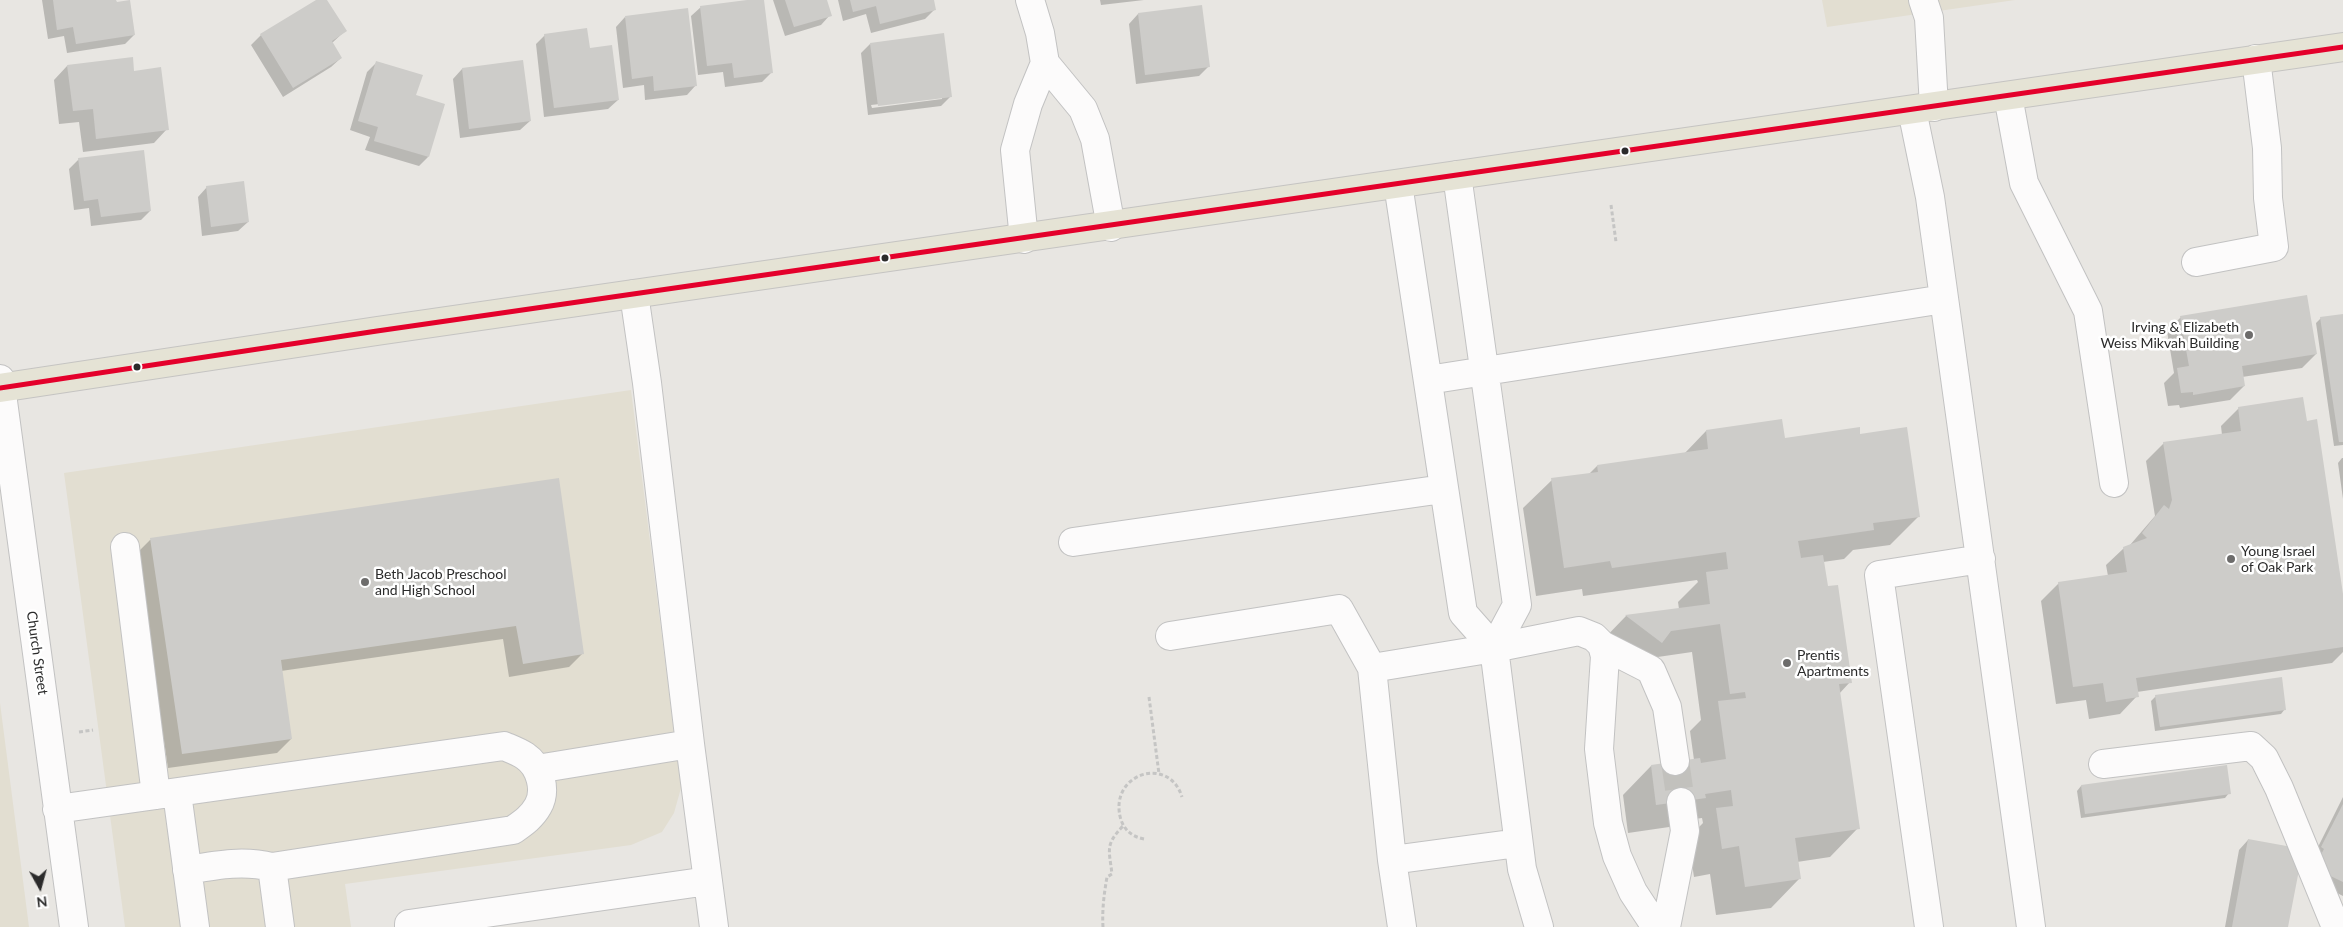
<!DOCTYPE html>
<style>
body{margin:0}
#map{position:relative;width:2343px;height:927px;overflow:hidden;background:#e8e6e2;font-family:Lato,sans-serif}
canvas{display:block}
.north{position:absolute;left:15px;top:862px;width:50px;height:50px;-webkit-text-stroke:4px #fff;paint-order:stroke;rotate:173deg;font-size:14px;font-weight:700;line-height:20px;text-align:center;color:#2b2b2b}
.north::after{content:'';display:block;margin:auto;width:18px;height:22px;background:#2b2b2b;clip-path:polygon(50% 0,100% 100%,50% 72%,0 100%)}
</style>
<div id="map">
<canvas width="2343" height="927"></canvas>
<div class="north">N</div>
</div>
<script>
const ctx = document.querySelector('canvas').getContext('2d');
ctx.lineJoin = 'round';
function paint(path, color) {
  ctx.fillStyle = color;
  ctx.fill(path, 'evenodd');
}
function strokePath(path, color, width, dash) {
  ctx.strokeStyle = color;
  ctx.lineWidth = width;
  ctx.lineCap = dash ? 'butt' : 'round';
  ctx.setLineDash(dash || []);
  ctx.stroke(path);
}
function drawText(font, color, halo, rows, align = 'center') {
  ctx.font = font + ' Lato,sans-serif';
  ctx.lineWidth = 5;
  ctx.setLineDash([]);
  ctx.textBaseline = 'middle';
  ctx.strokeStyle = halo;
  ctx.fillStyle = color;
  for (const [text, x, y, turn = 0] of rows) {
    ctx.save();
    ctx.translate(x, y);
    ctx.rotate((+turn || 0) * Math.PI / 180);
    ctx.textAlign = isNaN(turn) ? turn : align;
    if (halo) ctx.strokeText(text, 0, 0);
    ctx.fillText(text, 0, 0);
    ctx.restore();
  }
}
paint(new Path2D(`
 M1822,0H2015L1827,27Z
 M631,390L681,788L674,813L662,832L631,845L345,884L351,927H125L64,473Z
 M0,703L29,927H0Z`), '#e2ded1');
paint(new Path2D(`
 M42,0H115L134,35L125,44L67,53L64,36L48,39Z
 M318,0H326L345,31L332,43L341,58L331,67L283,97L251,45L261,35Z
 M763,0L771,73L762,82L725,87L723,72L698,75L691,16L701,7Z
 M773,0H825L830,15L821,25L785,36Z
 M838,0H933L935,9L925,19L871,33L866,14L843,21Z
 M1100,0H1144L1101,5Z
 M1201,7L1208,67L1199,76L1136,84L1129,24L1138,14Z
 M625,17L696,85L687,95L645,100L644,85L623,88L616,27Z
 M545,35L589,50L618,100L608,109L544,117L536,44Z
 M870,44L951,96L941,106L868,115L861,53ZM942,97V99L872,108L871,105Z
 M522,62L530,121L520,130L460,138L453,79L462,69Z
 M376,63L415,96L428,157L419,166L365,150L370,137L350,130L367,72Z
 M67,66L133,72L167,129L154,143L83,152L79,122L59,124L54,80Z
 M79,159L150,211L141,220L91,226L89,208L74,210L69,169Z
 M207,187L248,222L238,231L202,236L198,197Z
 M2343,315V445L2334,446L2316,323L2321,318Z
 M2181,317L2316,354L2302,368L2242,377L2244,386L2230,400L2180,408L2179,405L2168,406L2164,383L2174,373L2167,331Z
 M2239,408L2343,602V652L2332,663L2137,692V696L2120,714L2089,719L2086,700L2056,704L2041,601L2059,583L2108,576L2106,565L2124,548L2130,545L2155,516L2146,461L2164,443L2222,435L2221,426Z
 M1706,431L1784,440L1859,435L1919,516L1890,545L1853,550L1844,559L1823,562L1827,588L1850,682L1839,694L1858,828L1830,857L1797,862L1799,879L1771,908L1716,915L1710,874L1694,877L1688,838L1703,823L1702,818L1681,821L1676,826L1628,833L1623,795L1651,766L1694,760L1690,731L1701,720L1692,652L1644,659L1598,645L1626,616L1679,609L1678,602L1698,582L1697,580L1583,596L1582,589L1536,596L1523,508L1552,480L1589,474L1597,466L1684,454Z
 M2342,458H2343V499L2338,463Z
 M558,479L583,653L569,667L509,677L503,639L281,671L291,739L277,753L168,768L136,554L150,540Z
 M2156,696L2285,709L2281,714L2155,731L2151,701Z
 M2081,786L2229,793L2225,798L2081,818L2077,791Z
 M2343,797V896L2305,877L2313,857Z
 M2248,840L2287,927H2225L2239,850Z`), '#0003');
paint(new Path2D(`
 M53,0H116L117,2L130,0L135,35L76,44L73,27L57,30Z
 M316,0H327L347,31L332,41L342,58L293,88L260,34Z
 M747,0H764L773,73L734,78L732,63L707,66L700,6Z
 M785,0H827L832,16L794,27Z
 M850,0H934L936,10L880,24L876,6L853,12Z
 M1202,5L1210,67L1145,75L1138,13Z
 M688,8L697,86L654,91L653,76L632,79L625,16Z
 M587,28L590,48L612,45L619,100L554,108L544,34Z
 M944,33L952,97L878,106L870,43Z
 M133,57L134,71L161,67L169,130L96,139L93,109L73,111L67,65Z
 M523,60L531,121L469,129L462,68Z
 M376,61L423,75L416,95L445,104L429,157L374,141L378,127L358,121Z
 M144,150L151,211L101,217L98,199L84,201L78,158Z
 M244,181L249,222L211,227L206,186Z
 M2307,295L2317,354L2242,366L2245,386L2193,395V392L2181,393L2177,368L2189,366L2180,316Z
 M2343,314V442H2339L2320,317Z
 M2303,397L2307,421L2317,419L2343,594V647L2136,678L2139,697L2106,702L2103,683L2073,687L2058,582L2127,572L2123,547L2147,538L2142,533L2164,505L2169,509L2172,500L2163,442L2241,431L2238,407Z
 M1782,419L1785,438L1860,427V434L1907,427L1920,517L1873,523L1874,530L1798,541L1801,558L1823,555L1828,586L1838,585L1852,683L1839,684L1860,829L1795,838L1801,879L1745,887L1739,846L1722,849L1716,808L1733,806L1731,790L1705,794L1706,798L1656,805L1651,765L1700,758L1701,763L1726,759L1718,701L1746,698L1745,692L1730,694L1720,624L1671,631L1662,643L1625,615L1710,604L1706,572L1728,569L1726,552L1612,568L1610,561L1564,568L1551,478L1598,472L1597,465L1708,449L1706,430Z
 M559,478L584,654L523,664L516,626L281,660L292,739L182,754L150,538Z
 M2282,677L2286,710L2160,727L2155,695Z
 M2227,765L2231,794L2085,814L2081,785Z
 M2343,804V882L2314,868L2324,849L2321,847Z
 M2248,839L2303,849L2288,927H2232Z`), '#cdccc9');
strokePath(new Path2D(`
 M1675,761L1681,802`), '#c2c1bd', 28, [28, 14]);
const minor = new Path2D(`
 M1923,0L1929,18L1934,107
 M1045,63L1083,109L1095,139L1111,227
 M2008,96L2024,183L2088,311L2114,483
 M1912,110L1930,197L2031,927
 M1457,175L1517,605L1494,648L1522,869L1539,927
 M1398,184L1463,613L1494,648
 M1024,239L1015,150L1028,104L1045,63L1040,33L1030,0
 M2196,262L2274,247L2268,198L2267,148L2256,59
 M0,379L74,927
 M1428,380L1944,299
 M1073,542L1443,489
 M125,547L156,795
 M1170,636L1339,609L1372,668
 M1602,645L1651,670L1667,707L1675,761
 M690,744L714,927
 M2103,764L2251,746L2264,758L2279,788L2336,927
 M537,769L690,744L647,383L634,294
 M177,793L195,927
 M57,809L504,746C511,749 519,752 525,756C540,766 547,790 538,806C532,817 523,823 513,830L272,867C243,860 217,865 187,870
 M1392,860L1518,843
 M272,867L280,927
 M409,927V924L708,881
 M1402,927L1392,860L1372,668L1494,648L1579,631L1594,637L1602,645L1605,656L1599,749L1608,823L1617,856L1633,892L1656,927
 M1666,927L1685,831L1681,802
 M1929,927L1879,575L1981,559`);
const major = new Path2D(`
 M0,388L377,331L2343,47`);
strokePath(minor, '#c2c2c2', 30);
strokePath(major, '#c5c4c2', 30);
strokePath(new Path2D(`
 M1611,205L1616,242
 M1149,697L1159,774
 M79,732L93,730
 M1144,839C1133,837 1125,831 1121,820C1107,774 1169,754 1182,797
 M1103,927C1102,910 1104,894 1107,877L1112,874C1109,849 1105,845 1123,826`), '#c5c5c4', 3, [4, 2.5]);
strokePath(minor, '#fcfbfb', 28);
strokePath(major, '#e5e3d5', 28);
strokePath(new Path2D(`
 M0,388L377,331L2343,47`), '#e4002b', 5);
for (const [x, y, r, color] of [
 [1625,151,4.5,"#2b2b2b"],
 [885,258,4.5,"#2b2b2b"],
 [2249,335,5,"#6d6c6b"],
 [137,367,4.5,"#2b2b2b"],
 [2231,559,5,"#6d6c6b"],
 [365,582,5,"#6d6c6b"],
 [1787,663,5,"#6d6c6b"]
]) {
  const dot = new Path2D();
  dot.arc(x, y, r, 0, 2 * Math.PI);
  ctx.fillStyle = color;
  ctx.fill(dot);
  strokePath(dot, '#fff', 2);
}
drawText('14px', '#2b2b2b', '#fff', [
 ["Irving & Elizabeth",2239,327,"right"],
 ["Weiss Mikvah Building",2239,343,"right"],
 ["Young Israel",2241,551],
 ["of Oak Park",2241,567],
 ["Beth Jacob Preschool",375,574],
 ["and High School",375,590],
 ["Prentis",1797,655],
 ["Apartments",1797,671]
], 'left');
drawText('14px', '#2b2b2b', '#fff', [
 ["Church Street",37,653,82]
]);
</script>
